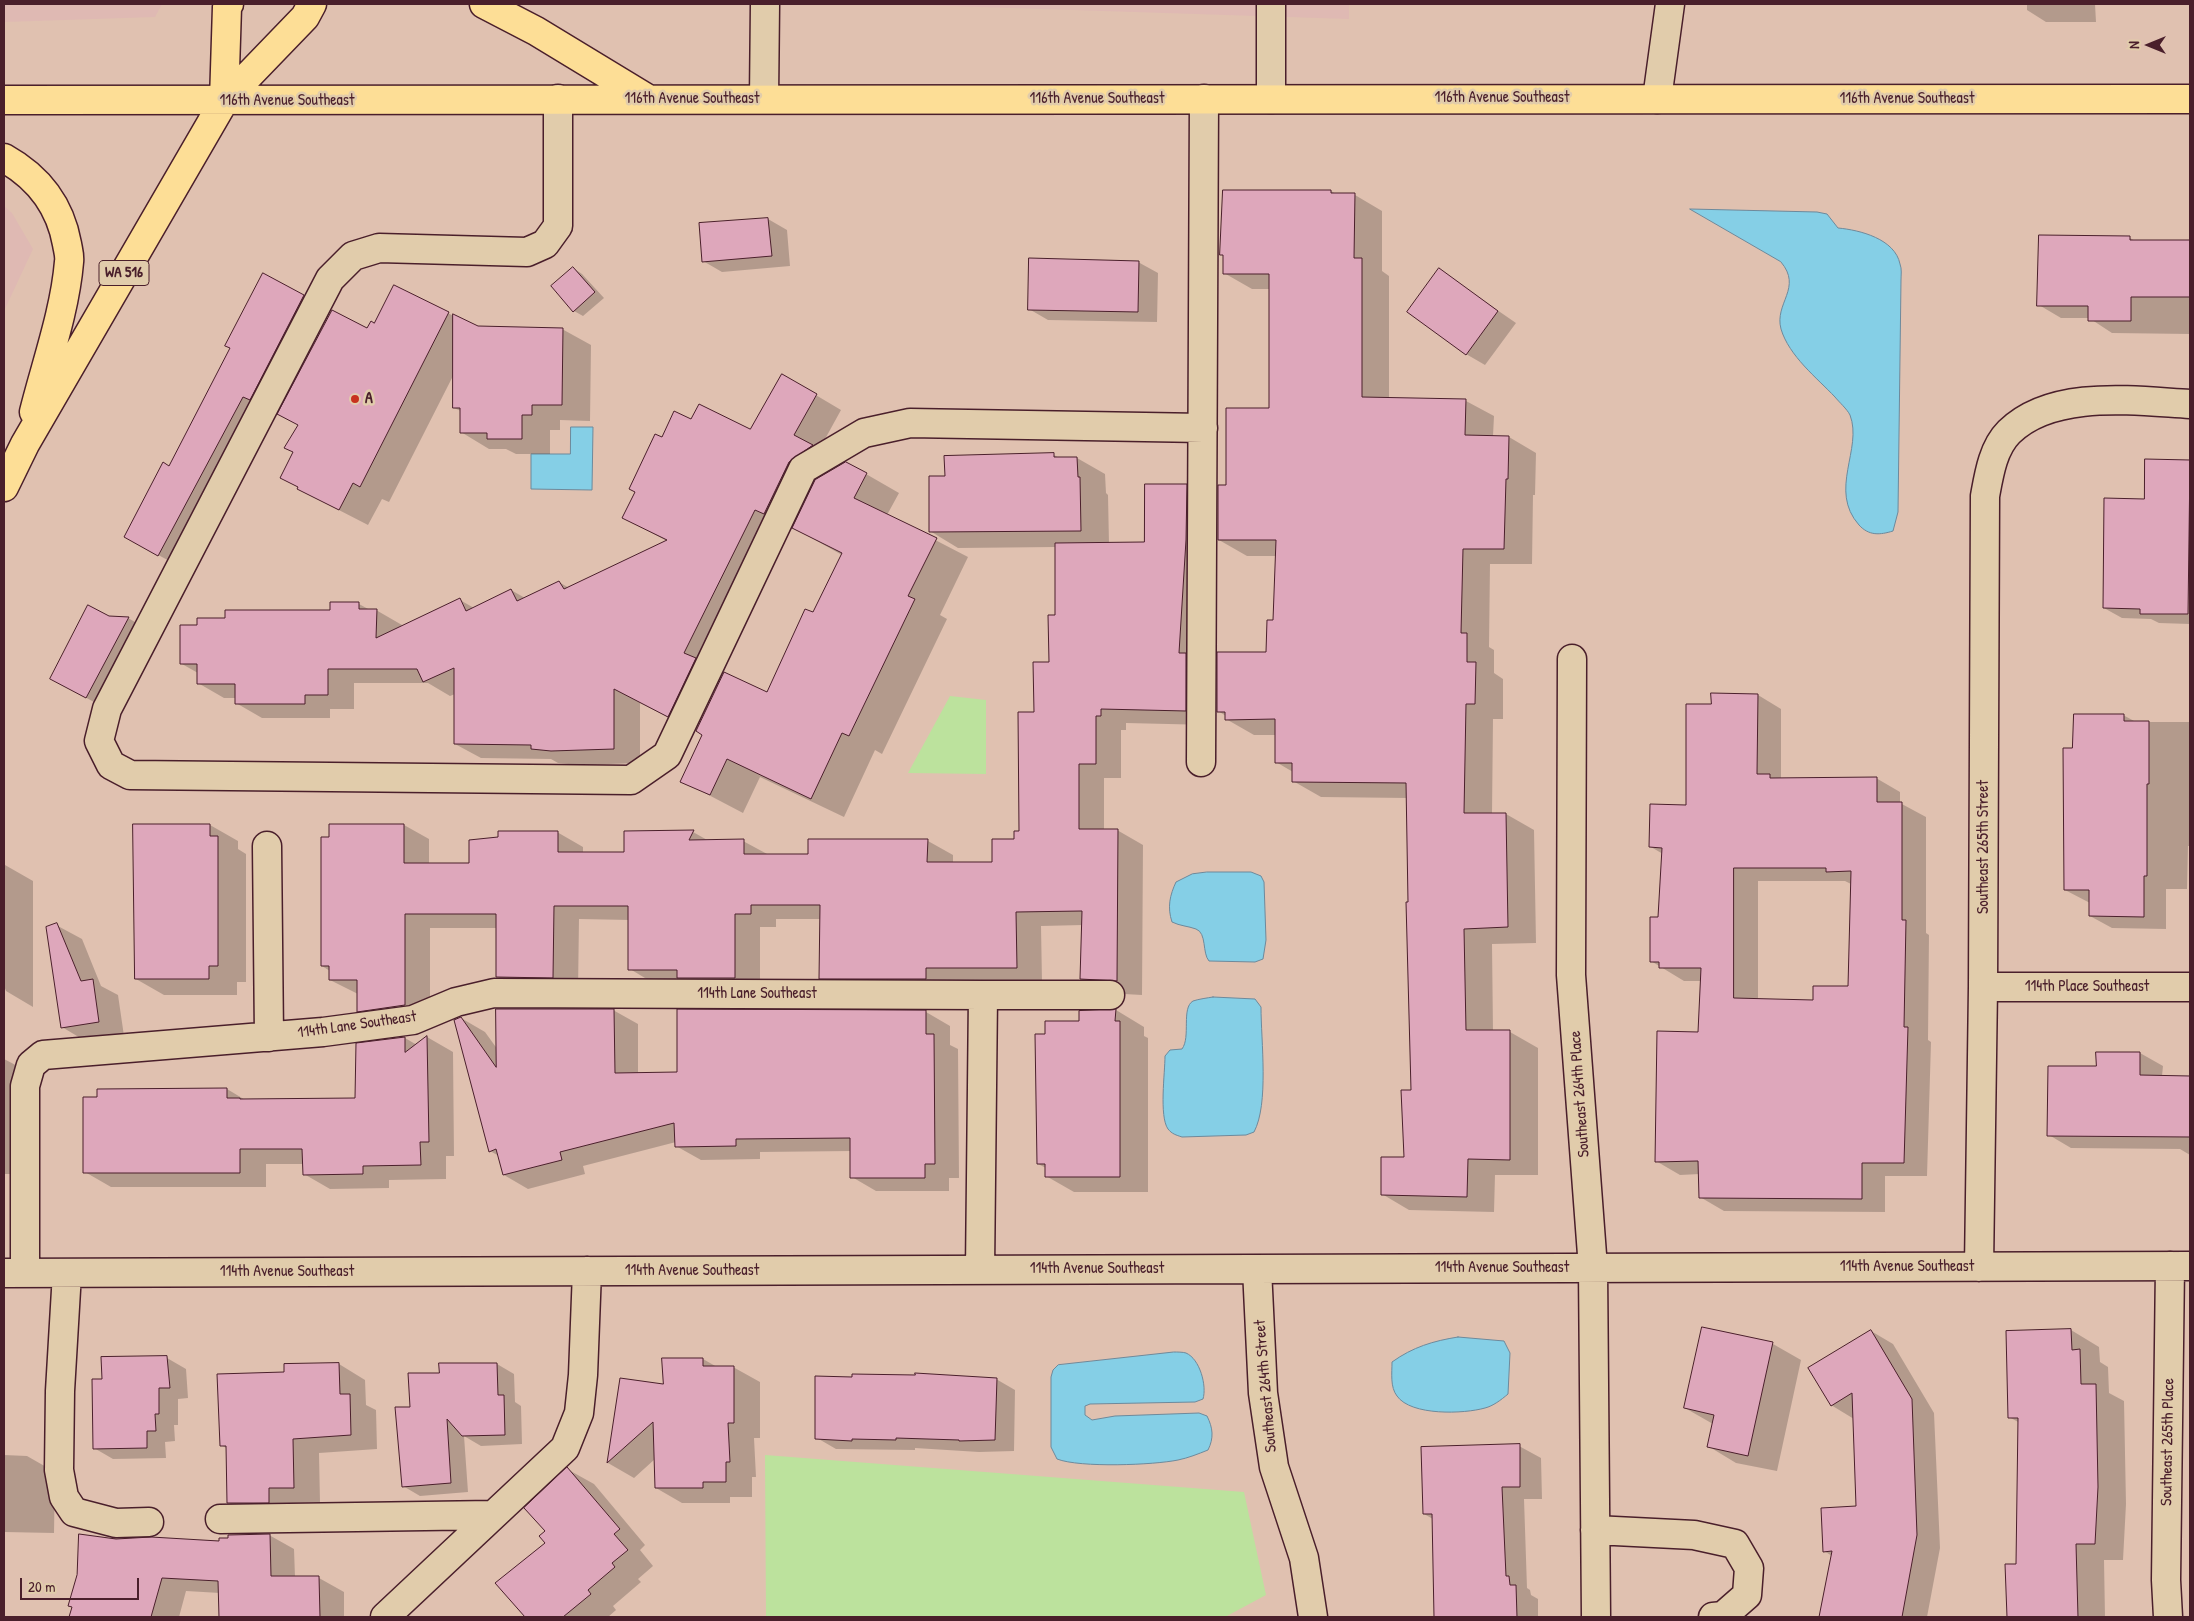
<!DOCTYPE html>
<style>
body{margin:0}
#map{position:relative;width:2194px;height:1621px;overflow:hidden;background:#e0c1b0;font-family:"Patrick Hand",sans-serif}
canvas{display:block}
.frame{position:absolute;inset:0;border:5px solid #4a1f2b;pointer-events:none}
.north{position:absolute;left:2124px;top:20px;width:50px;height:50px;-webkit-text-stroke:4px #e1ccab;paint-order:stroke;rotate:270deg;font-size:14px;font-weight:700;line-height:20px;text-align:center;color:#4a1f2b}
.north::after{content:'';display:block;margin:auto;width:18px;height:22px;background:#4a1f2b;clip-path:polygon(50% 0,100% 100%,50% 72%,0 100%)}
.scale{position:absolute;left:20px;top:1578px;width:119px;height:22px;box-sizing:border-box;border:2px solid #4a1f2b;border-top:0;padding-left:6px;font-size:15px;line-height:18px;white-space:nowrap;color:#4a1f2b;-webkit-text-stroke:4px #e1ccab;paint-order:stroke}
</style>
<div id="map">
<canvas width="2194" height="1621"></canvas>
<div class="frame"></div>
<div class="north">N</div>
<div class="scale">20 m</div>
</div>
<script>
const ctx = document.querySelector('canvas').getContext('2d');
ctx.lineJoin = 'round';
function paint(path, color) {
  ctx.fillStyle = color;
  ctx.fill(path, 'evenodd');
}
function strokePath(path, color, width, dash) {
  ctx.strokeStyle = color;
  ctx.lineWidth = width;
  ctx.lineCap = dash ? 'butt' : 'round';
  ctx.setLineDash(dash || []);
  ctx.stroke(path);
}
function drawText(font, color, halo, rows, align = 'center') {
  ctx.font = font + ' "Patrick Hand",sans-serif';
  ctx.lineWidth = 5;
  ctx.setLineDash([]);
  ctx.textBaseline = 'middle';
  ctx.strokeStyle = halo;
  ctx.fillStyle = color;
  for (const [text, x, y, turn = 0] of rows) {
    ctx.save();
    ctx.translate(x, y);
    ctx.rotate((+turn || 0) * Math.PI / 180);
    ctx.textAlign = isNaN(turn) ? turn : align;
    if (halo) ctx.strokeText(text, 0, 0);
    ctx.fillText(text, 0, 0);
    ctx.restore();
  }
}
paint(new Path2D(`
 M4,4H162L155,17L4,22Z
 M888,4H1349V19Z
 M4,206L12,213L33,249L4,311Z`), '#dfb9b3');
paint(new Path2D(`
 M950,696L986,700V774L908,773Z
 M765,1455L1244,1492L1266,1595L1225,1617H766Z`), '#bce29d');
const water = new Path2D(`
 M1690,209L1817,212L1827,214L1838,228C1860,230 1895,239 1900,264C1902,269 1901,275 1901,280L1898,512L1893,531C1880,535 1869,536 1859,525C1828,490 1863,449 1850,415C1847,409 1839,402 1835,397C1817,378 1789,356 1781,329C1774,303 1803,288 1781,262Z
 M571,427H593L592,490L531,489V454H570Z
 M1207,872H1251L1261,876L1264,882L1266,940L1263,959L1255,962L1209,961C1202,953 1207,933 1196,929C1188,926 1180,926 1172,922C1167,907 1170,895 1176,882L1192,874Z
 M1213,997L1255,999L1261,1007C1261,1041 1269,1104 1254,1132L1246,1135L1182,1137C1176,1135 1172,1134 1168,1129C1159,1116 1165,1073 1165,1056L1170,1050L1182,1049C1191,1037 1181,1008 1193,1001C1199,999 1207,998 1213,997Z
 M1458,1337L1504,1341L1510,1353L1508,1394C1501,1400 1493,1406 1485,1408C1464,1414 1411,1416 1397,1396C1390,1387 1392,1373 1392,1362C1413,1347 1433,1341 1458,1337Z
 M1174,1352C1177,1352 1183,1352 1186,1353C1200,1359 1207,1386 1203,1399L1195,1402L1090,1404L1085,1406V1415L1092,1420L1115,1416L1199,1413L1207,1416C1213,1428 1214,1438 1208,1450C1198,1454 1188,1458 1178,1460C1154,1465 1080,1468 1057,1459L1051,1447V1377L1053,1370L1058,1365Z`);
paint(water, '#85cfe6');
strokePath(water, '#6d899b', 1);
paint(new Path2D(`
 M2027,4H2095L2096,22H2046L2027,10Z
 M1331,191L1336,194L1355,195L1382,211V271L1389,276V399L1466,401L1494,416L1493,436L1509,437L1536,453L1535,495H1533L1532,564H1490L1489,647L1494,650V673L1503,679V719H1493L1492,814H1506L1534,830L1536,943L1492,944L1493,1032H1510L1538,1048V1175H1495L1494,1212L1409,1210L1382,1194L1405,1159L1413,1091L1407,798L1321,797L1293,781V772L1276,762V735H1254L1226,719V716L1218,711L1267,653L1275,621L1277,556H1247L1219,540L1227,486L1270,410V289H1252L1224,273Z
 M768,219L787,230L790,266L722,272L703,261Z
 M2130,238L2137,242H2190V334L2112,333L2089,318H2061L2039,305Z
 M1138,262L1158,273L1157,322L1048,320L1029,309Z
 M573,268L582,274L604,298L583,316L574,311Z
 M1439,270L1516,323L1485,365L1466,354Z
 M264,275L329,311L184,569L151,551L170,467L232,348Z
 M395,286L477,328L562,329L591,345L590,421L560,420V430H550V454H516L506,449H489L461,432V411L454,408V374L389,502L382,499L368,525L298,489L368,330L374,325Z
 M782,375L841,410L819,450L815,476L694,730L640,703V763L578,765L558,763L551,759L481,758L455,744V694L450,696L428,683H354V709H330V718H262L236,703V698H224L198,683V673L182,664L198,626L226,619L331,611V603L359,604L370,610H376L402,625V627L460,600L474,608L511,590L525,598L559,582L569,588L667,541L624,518L662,439L692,421L751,431Z
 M1054,455L1059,458H1077L1105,474L1106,493L1108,495L1109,544L1146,543L1186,486L1211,500L1210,725L1126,723V730H1121V778H1104V830H1117L1143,845L1142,995L1106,993L1081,979L1083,925L1041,926L1042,982L846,993L820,978L821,919H776V927H760V992L655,984L630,969V920L579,919L578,991H523L498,977V928H430V1019L383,1026L358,1011V994L330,980V971L322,966L330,838L404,825L429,839V864H470L557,832L583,847V854H626V832H693L709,841H743L769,855H809L928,841L953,855V863H993L1016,841L1020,832L1035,713L1050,663L1056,616V547L958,548L930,531L946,477Z
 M2189,461L2190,624L2159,623L2151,619L2122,618L2104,608L2145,500Z
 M866,474L899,493L887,515L968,557L940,615L947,619L882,754L875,750L844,817L760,777L743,813L682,781L767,693L813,614L842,555L794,528Z
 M109,618H128L147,629L105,708L70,689Z
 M1758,695L1781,709V779L1876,778L1900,792V803L1926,817V933L1929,935L1928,1040L1931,1042L1927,1176H1885V1212L1724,1211L1700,1197V1174L1680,1175L1656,1161L1699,1033L1701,981H1684L1651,961L1659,918L1663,854L1651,847L1688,806L1712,705ZM1758,881H1845L1851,884L1849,987L1815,1002L1758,1000Z
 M2123,715L2136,722H2190V846H2188L2187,889H2166V929L2112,928L2090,916V903L2065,890L2074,749Z
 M210,825L238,841V849L246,854V982H237V995H164L136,979Z
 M5,865L33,881V1007L6,991L4,986Z
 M56,925L82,939L101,986L118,995L124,1036L87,1042L62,1027Z
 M613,1010L638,1024V1074H678L926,1012L950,1026V1045L958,1049L959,1178H949V1191H876L852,1177V1151L760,1152V1159L701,1160L676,1146V1142L583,1166L585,1174L528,1189L504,1175L499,1156L490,1151L461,1018L485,1032L498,1050Z
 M1116,1010L1144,1027V1036L1148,1038V1192H1074L1046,1176V1168L1038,1164L1046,1035Z
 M427,1037L453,1052L454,1156H446V1179L389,1180V1188L330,1189L304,1174V1164H266V1187H111L85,1172L227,1089L247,1101L356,1099L405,1038L417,1045Z
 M2140,1053L2163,1066L2162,1076L2190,1077V1155L2180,1149L2071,1148L2049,1135L2097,1067Z
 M4,1059L29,1072L30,1174H4Z
 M1703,1328L1773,1344L1801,1360L1777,1471L1736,1463L1708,1446L1713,1424L1685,1408Z
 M2071,1330L2099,1347L2100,1362L2108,1367L2109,1393L2124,1401L2126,1504L2123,1560H2104L2105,1617H2008L2006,1565H2018L2020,1423L2009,1417Z
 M1871,1331L1893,1344L1934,1413L1940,1548L1927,1617H1820L1832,1556L1824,1551L1858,1507L1854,1419L1831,1405Z
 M167,1358L186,1369L188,1398L178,1399V1425H174L175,1441L165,1442L166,1458L113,1459L94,1448L103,1380Z
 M703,1359L717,1367H733L760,1382V1438H754L756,1477H752V1497H730V1503H682L656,1488L655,1459L634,1478L608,1463L621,1379L664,1386L663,1360Z
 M339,1364L365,1380L366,1405L376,1410L377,1449L319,1453L320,1502L295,1503V1517L255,1518L229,1503L228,1449L221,1445Z
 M497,1364L514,1374L515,1402L521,1406L522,1444L481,1446L464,1436L468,1492L420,1496L403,1486L411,1409L441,1374Z
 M996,1379L1015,1390L1014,1451L979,1452L915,1448V1450L836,1449L817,1438Z
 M1519,1446L1541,1458L1542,1499H1524L1527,1588L1530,1590L1531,1595L1538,1599V1617H1435L1433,1519L1424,1514Z
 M4,1455L27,1456L55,1472L54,1533L4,1532Z
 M567,1469L594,1484L645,1545L640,1550L653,1566L638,1579L641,1582L613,1606L616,1610L608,1617H526L497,1583L547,1544L546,1531Z
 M269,1535L294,1549L295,1577L319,1578L344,1592V1617H220V1593L186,1591L179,1617H70L73,1607L116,1540L220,1542Z`), '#0003');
const building = new Path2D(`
 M1223,190H1331V193H1355L1354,258H1362V397L1466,399L1465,435L1509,436L1508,479H1506L1504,549H1463L1461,633H1467V662H1476L1475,704H1466L1464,813H1506L1508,927L1464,929L1466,1030H1510V1160L1468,1159L1467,1197L1381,1195V1157H1404L1401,1090H1411L1406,902H1408L1406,783L1292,782V763H1275V719L1225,720V712H1217V652H1266L1267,620H1273L1276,540H1218V485H1226V408H1269V274H1223V255H1220Z
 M768,218L772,256L702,262L699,223Z
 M2039,235L2130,236V240H2190V297H2131V321H2088V306H2037Z
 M1029,258L1139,261L1138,312L1028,310Z
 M573,267L595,292L573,312L551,286Z
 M1439,268L1498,311L1466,355L1407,312Z
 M263,273L304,295L250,400L243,397L158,556L124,537L163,462L169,466L230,348L225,346Z
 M394,285L449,312L360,487L353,483L339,510L297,489L298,487L280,478L293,452L284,448L298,425L277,414L332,310L367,328L371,321L374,323Z
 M453,314L478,326L563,328L562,405H532V415H522V439H487V433H460V408H453Z
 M782,374L817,394L794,435L813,445L789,462L764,514L755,510L684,653L696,658L668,717L614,689V749L551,751L531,749V745L454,744V668L423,682L417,669H328V695H305V704H235V684H197V664H180V625H197V618H225V610H330V602H359V609H377L376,638L460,598L466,611L511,589L517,601L559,581L564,589L667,540L622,518L635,492L629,489L655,434L662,437L674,411L691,419L699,404L750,429Z
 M1054,453V457H1077L1078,477H1080L1081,531L929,532V476H945L944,456Z
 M2145,459L2190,460L2188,614H2140V609L2103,608L2104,498L2144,499Z
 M846,462L867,473L854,498L937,538L908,596L915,599L849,736L842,733L811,799L727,759L710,795L680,782L702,735L696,731L724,672L767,692L805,609L813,612L842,553L792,528L815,480Z
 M1145,484H1187L1186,540L1179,653H1186V711L1101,709V716H1096V764H1079V829H1118L1117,981L1080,979L1082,911L1016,912L1017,968H926V979H819L820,905H751V914H735V978H677V970H628V906H554L553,978L496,977V914H405V1005L357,1012V980H329V966H321V837H329V824H404V863H469V840L498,837V831H558V852H624V831L694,830L689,840L744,839V854H808V839H928L927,862H992V839H1014V831H1019L1018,712H1034L1033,662H1049L1048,615H1055V543L1144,542Z
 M88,605L109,616L129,617L86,698L50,679Z
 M1711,693L1758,694L1757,774H1770V778L1877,777V802H1902V920H1906L1904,1027H1908L1904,1163H1862V1199L1699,1198L1698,1161L1655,1162L1657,1031L1698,1032L1701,968H1659V962H1650V917H1658L1662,848L1649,847L1650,804L1686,805V704H1711ZM1734,868H1826V872L1851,871L1848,986H1813V1000L1734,998Z
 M2074,714H2124V721H2149V784H2147V876H2144V917L2089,916V890H2064L2063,748H2072Z
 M133,824H210V836H218V966H209V979H135Z
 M57,923L81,981L93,979L99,1022L61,1028L46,927Z
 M496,1009H614L615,1073L677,1072V1009L926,1010V1034H934L935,1164H925V1178H850V1138L736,1139V1146L675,1147L674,1123L560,1152L562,1160L503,1175L496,1149L489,1152L454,1020L461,1017L496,1067Z
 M1116,1009L1115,1021H1120V1177H1045V1164H1037L1035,1034H1045V1021H1079V1011Z
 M427,1036L429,1142H420L421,1165L363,1166V1174L303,1175L302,1149H240V1173H83V1097H97V1089L227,1088V1098H240V1099L355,1098L356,1043L405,1037V1052Z
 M2096,1052H2140V1075L2190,1076V1137L2047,1136L2048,1066H2096Z
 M1702,1327L1773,1342L1748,1456L1707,1447L1714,1415L1684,1408Z
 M2071,1329L2072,1350L2080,1349L2081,1384H2096L2098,1487L2095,1544H2076L2078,1617H2007L2005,1564H2016L2018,1418H2008L2006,1331Z
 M1871,1330L1912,1399L1917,1535L1902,1617H1819L1832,1551L1823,1552L1821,1508L1856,1506L1852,1393L1831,1406L1808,1368Z
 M167,1356L170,1388H159V1414H155L156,1431H147V1448L93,1449L92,1379H102L101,1357Z
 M662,1358H703V1366H734V1423H728L730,1462H726V1482H703V1488H655L653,1422L607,1463L620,1378L663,1384Z
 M339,1363L340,1394H350L351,1435L293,1439L294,1488H269V1503H227L226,1446H220L217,1374L284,1372V1364Z
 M439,1363H497L498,1395H504L505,1435L462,1436L447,1419L451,1483L402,1487L395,1407H410L408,1373H439Z
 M915,1373L997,1378L995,1440L959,1441V1440L896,1438V1440L852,1439V1441L815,1439V1376L852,1377V1374L915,1375Z
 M1520,1444V1487H1502L1506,1576H1509L1510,1585H1516L1517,1617H1434L1432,1514H1423L1421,1447Z
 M567,1467L620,1529L614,1534L628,1550L612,1563L615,1567L588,1590L591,1594L563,1617H525L495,1583L545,1543L539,1536L545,1531L524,1508Z
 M79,1534L116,1539L151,1537L219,1541V1538H228V1535L270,1534L271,1576H319L320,1617H219L218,1581L162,1578L151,1617H69L72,1607L68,1606L77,1575Z`);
paint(building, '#dea7bb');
strokePath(building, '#4a1f2b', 1);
const minor = new Path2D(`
 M1271,4V99
 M558,99V226L545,244L527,252L379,248L353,256L330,279L107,709L99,741L111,765L130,775L631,780L667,755L803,469L864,433L910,423L1203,428
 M764,99L765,4
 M1657,99L1670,4
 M1572,659L1571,975L1593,1268L1596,1617
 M1201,762L1204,99
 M267,846L269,1037
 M1983,987H2190
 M983,995H1110
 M1979,1267L1983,987L1985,496C1989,474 1993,448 2009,432C2053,389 2135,401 2190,404
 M1257,1269L1263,1393L1274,1467L1304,1558L1313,1617
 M4,1273L2190,1266
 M25,1273V1086L31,1065L43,1055L323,1032L413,1020L456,1002L494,993L983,995L980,1270
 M67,1273L60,1391L59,1470L64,1497L74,1512L116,1523L149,1522
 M220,1519L493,1515
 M1595,1530L1694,1535L1735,1544L1749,1568L1747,1595L1723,1616L1713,1617
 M385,1617L565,1448L579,1413L583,1375L587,1271
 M2168,1617L2166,1580L2170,1266`);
const major = new Path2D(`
 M484,4L536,31L648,99
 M4,100L2190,99
 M224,101L227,7L229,4
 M4,158C38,177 60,205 67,244C68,250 70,256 69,262C65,311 46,364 34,412
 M4,487L25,444L224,101L305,17L312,4`);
strokePath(minor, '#4a1f2b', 31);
strokePath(major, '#4a1f2b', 31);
strokePath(minor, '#e1ccab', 28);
strokePath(major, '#fdde96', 28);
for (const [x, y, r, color] of [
 [355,399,5,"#c8321e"]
]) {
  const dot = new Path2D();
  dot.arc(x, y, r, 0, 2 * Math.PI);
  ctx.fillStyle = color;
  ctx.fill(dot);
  strokePath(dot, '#e1ccab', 2);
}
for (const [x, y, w] of [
 [124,273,50]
]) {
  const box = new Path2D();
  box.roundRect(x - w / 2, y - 12.5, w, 25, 4);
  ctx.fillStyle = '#e1ccab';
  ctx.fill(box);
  strokePath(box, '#4a1f2b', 1);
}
drawText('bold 15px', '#4a1f2b', null, [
 ["WA 516",124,273]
]);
drawText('16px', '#4a1f2b', '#e1ccab', [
 ["116th Avenue Southeast",1502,98],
 ["116th Avenue Southeast",692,99],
 ["116th Avenue Southeast",1097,99],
 ["116th Avenue Southeast",1907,99],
 ["116th Avenue Southeast",287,101],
 ["Southeast 265th Street",1984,847,-90],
 ["114th Place Southeast",2087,987],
 ["114th Lane Southeast",757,994],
 ["114th Lane Southeast",357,1025,-8],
 ["Southeast 264th Place",1580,1094,-94],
 ["114th Avenue Southeast",1907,1267],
 ["114th Avenue Southeast",1502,1268],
 ["114th Avenue Southeast",1097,1269],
 ["114th Avenue Southeast",692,1271],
 ["114th Avenue Southeast",287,1272],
 ["Southeast 264th Street",1266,1386,-95],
 ["Southeast 265th Place",2168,1442,-89]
]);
drawText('bold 16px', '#4a1f2b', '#e1ccab', [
 ["A",365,399]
], 'left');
</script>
